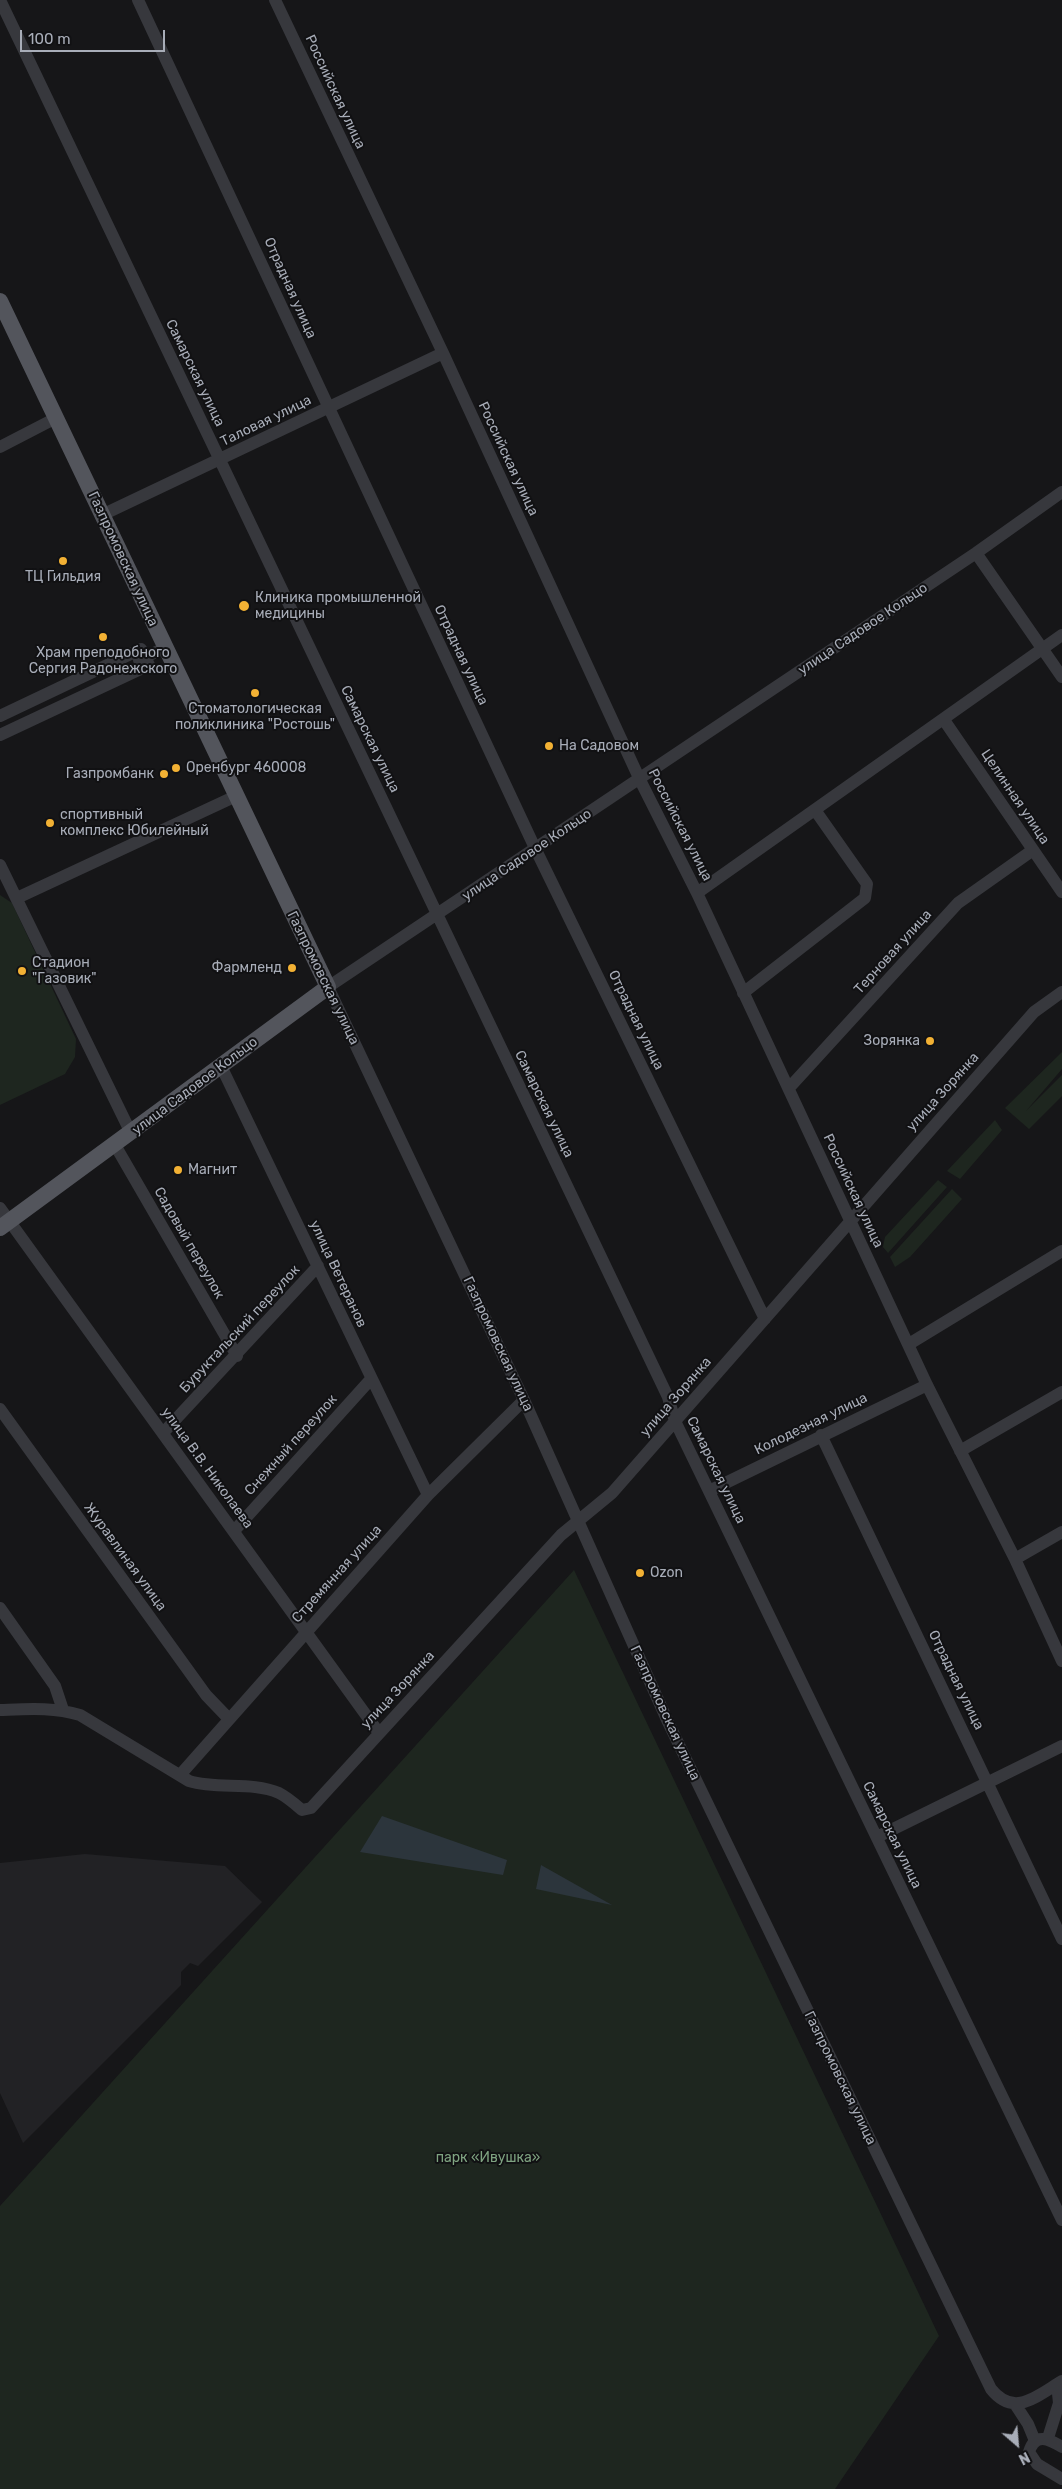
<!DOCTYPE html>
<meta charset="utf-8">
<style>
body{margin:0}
#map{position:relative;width:1062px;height:2489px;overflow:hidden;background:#161618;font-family:Rubik,sans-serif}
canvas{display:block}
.north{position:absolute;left:992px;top:2419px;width:50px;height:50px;-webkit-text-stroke:4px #111113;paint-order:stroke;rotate:153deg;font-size:14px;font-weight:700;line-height:20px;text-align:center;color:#a8adb8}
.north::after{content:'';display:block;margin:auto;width:18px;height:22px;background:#a8adb8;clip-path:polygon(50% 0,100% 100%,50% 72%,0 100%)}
.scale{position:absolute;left:20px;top:30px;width:145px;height:22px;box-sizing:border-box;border:2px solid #a8adb8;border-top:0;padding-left:6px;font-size:15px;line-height:18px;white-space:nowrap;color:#a8adb8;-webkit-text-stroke:4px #111113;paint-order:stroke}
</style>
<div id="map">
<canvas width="1062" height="2489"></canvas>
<div class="north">N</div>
<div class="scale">100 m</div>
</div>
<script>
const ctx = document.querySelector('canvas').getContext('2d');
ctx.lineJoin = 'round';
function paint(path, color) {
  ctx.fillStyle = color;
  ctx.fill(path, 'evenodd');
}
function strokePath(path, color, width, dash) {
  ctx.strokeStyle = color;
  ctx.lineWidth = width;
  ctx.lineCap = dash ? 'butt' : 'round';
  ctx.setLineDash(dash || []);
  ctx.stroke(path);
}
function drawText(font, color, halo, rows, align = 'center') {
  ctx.font = font + ' Rubik,sans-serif';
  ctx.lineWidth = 4;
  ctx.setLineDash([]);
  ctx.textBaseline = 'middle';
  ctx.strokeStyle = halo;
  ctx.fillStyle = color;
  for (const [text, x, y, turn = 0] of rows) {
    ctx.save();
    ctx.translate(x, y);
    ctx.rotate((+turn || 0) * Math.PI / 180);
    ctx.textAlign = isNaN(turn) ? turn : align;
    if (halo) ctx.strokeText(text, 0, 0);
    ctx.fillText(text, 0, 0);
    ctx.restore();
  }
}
paint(new Path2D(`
 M85,1854L225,1866L262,1902L198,1966L190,1963L181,1972V1985L23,2143L0,2093V1863Z`), '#222225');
paint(new Path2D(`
 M0,895L12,903L76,1039L75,1057L65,1074L0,1105Z
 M1062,1052V1069L1026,1111L1062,1075V1096L1029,1129L1005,1108Z
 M995,1120L1002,1130L960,1179L947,1171Z
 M938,1180L947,1187L888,1253L883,1247L885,1237Z
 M952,1189L962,1199L910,1257L895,1267L890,1257Z
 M574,1570L939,2336L835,2489H0V2206Z`), '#1e261f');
paint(new Path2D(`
 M382,1816L507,1860L503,1875L360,1852Z
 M541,1865L612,1905L536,1889Z`), '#2c353c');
strokePath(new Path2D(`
 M0,0L668,1397L675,1421L1062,2220
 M138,0L535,848L765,1319
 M275,0L443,353L640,780L697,893L927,1385L1015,1559L1062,1661
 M0,447L56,418
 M1062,492L976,553L328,987L524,1400L668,1722L991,2389C1014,2418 1037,2396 1062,2381
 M102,515L443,353
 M976,553L1062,677
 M0,716L141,649L145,657L139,660
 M944,720L1062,892
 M0,735L149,665L145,657L165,648
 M0,865L131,1133
 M697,893L1062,635
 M17,898L236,796
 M743,993L865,898L867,884L815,810
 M221,1066L428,1495
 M789,1088L958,903L1033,850
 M115,1145L237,1356
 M0,1208L379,1733
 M909,1344L1062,1251
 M0,1409L206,1695L229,1719
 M163,1433L318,1266
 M821,1435L1062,1939
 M960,1451L1062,1392
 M709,1491L927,1385
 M234,1531L371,1379
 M1015,1559L1062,1532
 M0,1608L55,1686L63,1710
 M0,1710C28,1709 53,1707 80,1715L189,1781C218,1790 251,1781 279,1793C287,1797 295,1804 302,1810L311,1808L561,1535L612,1493L1034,1012L1062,992
 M180,1775L428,1495L524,1400
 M877,1837L1062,1746
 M1015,2404L1028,2424L1035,2441
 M1048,2438L1059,2403L1057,2384
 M1062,2447C1049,2439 1035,2432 1029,2452L1037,2464L1062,2479`), '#37383d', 12);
strokePath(new Path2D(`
 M0,301L328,987L0,1228`), '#53555c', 16);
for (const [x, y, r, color] of [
 [63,561,5,"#f2b134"],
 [244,606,6,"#f2b134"],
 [103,637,5,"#f2b134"],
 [255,693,5,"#f2b134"],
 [549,746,5,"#f2b134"],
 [176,768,5,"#f2b134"],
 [164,774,5,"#f2b134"],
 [50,823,5,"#f2b134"],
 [292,968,5,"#f2b134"],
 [22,971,5,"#f2b134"],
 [930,1041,5,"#f2b134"],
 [178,1170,5,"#f2b134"],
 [640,1573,5,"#f2b134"]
]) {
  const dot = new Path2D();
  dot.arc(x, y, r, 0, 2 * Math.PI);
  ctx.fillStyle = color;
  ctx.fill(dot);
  strokePath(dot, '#111113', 2);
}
drawText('14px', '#a8adb8', '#111113', [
 ["Российская улица",335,92,65],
 ["Отрадная улица",290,288,66],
 ["Самарская улица",195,373,64],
 ["Таловая улица",266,421,-26],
 ["Российская улица",508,459,65],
 ["Газпромовская улица",123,559,65],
 ["улица Садовое Кольцо",863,629,-34],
 ["Отрадная улица",461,655,65],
 ["Самарская улица",370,739,64],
 ["Целинная улица",1015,797,56],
 ["Российская улица",680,825,63],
 ["улица Садовое Кольцо",527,855,-34],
 ["Терновая улица",893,952,-48],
 ["Газпромовская улица",323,978,64],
 ["Отрадная улица",636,1020,64],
 ["улица Садовое Кольцо",195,1086,-37],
 ["улица Зорянка",943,1092,-48],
 ["Самарская улица",544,1104,64],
 ["Российская улица",853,1191,65],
 ["Садовый переулок",189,1243,60],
 ["улица Ветеранов",338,1274,65],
 ["Буруктальский переулок",240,1329,-47],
 ["Газпромовская улица",498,1344,65],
 ["улица Зорянка",676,1397,-49],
 ["Колодезная улица",811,1424,-26],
 ["Снежный переулок",291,1445,-48],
 ["улица В.В. Николаева",207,1468,54],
 ["Самарская улица",716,1470,64],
 ["Журавлиная улица",125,1557,54],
 ["Стремянная улица",337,1574,-48],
 ["Отрадная улица",956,1680,64],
 ["улица Зорянка",398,1690,-47],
 ["Газпромовская улица",665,1713,65],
 ["Самарская улица",892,1835,64],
 ["Газпромовская улица",840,2078,64]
]);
drawText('14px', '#a8adb8', '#111113', [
 ["ТЦ Гильдия",63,577,"center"],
 ["Клиника промышленной",255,598],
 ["медицины",255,614],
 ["Храм преподобного",103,653,"center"],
 ["Сергия Радонежского",103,669,"center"],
 ["Стоматологическая",255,709,"center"],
 ["поликлиника \"Ростошь\"",255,725,"center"],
 ["На Садовом",559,746],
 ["Оренбург 460008",186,768],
 ["Газпромбанк",154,774,"right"],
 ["спортивный",60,815],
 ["комплекс Юбилейный",60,831],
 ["Стадион",32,963],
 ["\"Газовик\"",32,979],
 ["Фармленд",282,968,"right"],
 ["Зорянка",920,1041,"right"],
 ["Магнит",188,1170],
 ["Ozon",650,1573]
], 'left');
drawText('14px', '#7fa381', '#111113', [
 ["парк «Ивушка»",488,2158]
]);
</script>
